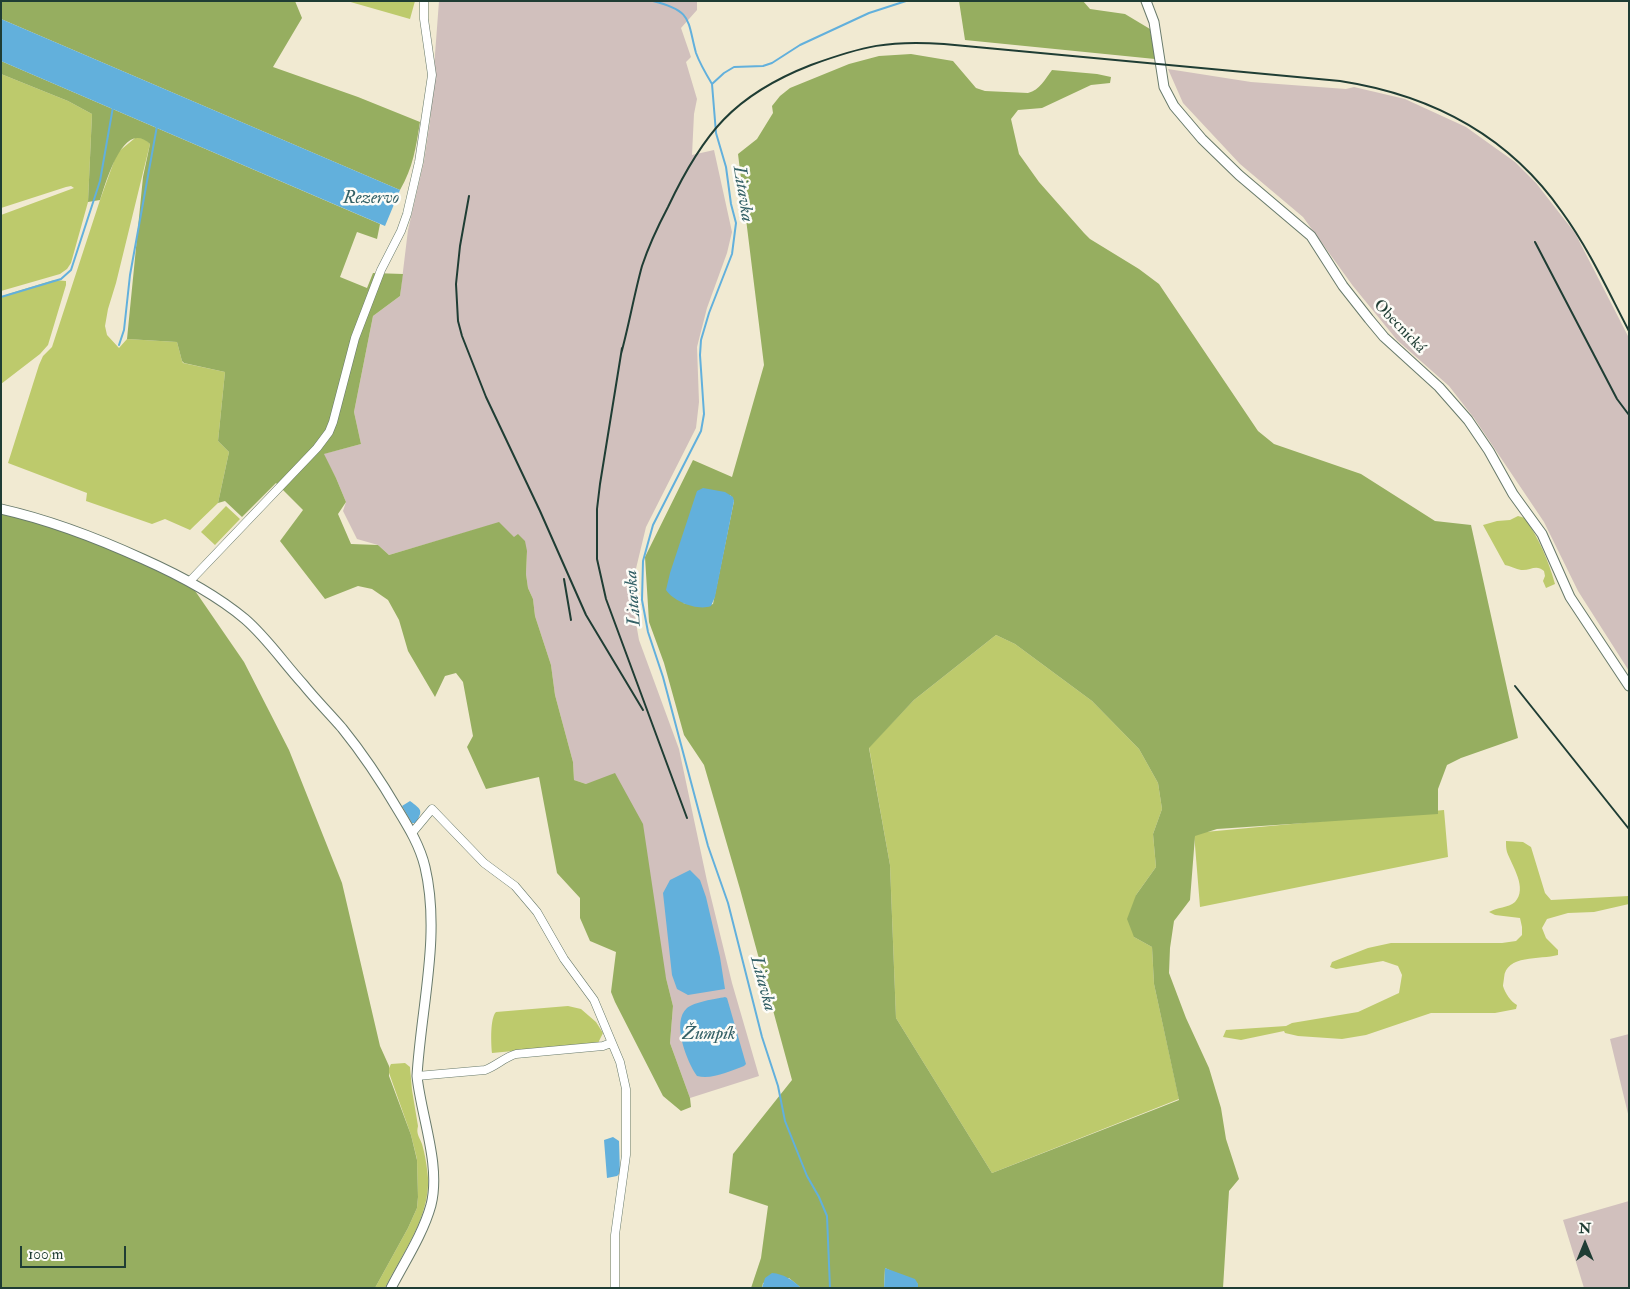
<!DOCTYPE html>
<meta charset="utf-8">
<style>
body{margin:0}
#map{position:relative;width:1630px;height:1289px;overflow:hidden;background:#f1ead2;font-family:"IM FELL Double Pica",serif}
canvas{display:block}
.frame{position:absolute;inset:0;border:2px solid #1f3d34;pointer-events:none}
.north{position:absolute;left:1560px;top:1219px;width:50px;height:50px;-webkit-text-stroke:4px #fdfcf7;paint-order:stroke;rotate:0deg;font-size:14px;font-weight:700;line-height:20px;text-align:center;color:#1f3d34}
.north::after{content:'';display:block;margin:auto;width:18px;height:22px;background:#1f3d34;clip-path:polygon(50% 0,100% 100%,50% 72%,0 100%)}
.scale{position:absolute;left:20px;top:1246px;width:106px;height:22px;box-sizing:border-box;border:2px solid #1f3d34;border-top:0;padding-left:6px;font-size:15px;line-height:18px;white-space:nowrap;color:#1f3d34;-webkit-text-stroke:4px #fdfcf7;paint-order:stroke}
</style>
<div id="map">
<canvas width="1630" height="1289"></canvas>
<div class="frame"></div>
<div class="north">N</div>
<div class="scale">100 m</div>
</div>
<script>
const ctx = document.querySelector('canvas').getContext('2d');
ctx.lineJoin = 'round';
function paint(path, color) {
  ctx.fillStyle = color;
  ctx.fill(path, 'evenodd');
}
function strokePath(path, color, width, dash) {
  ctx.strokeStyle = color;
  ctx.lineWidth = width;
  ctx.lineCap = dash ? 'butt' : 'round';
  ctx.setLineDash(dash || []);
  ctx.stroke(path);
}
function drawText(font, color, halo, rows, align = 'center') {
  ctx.font = font + ' "IM FELL Double Pica",serif';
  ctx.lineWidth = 5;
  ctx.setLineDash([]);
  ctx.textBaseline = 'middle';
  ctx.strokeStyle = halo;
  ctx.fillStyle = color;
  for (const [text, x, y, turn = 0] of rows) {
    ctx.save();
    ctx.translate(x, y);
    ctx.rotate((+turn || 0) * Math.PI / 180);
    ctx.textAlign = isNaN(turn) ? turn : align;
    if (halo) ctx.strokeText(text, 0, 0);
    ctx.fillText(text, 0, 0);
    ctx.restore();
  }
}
paint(new Path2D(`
 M439,1H697V10L681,28L691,57L686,62L697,99L694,114L692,155L714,150L732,232L727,253L707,308L697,347L699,402L696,428L646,527L633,581V606L639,640L679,749L707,881L732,983L759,1076L690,1098L670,1043L673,1006L666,978L586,784L574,780L573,762L555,695L551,665L535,616L533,599L528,588L526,574L527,551L498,523L389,555L378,545L357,539L343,511L346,502L336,478L323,454L361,444L354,412L373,316L400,296L408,230L424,161L430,121Z
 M1168,69L1251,82L1346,89L1354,87L1405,99L1466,127L1515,162L1536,183L1575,233L1629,338V671L1578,591L1544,522L1474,418L1449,386L1397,340L1353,286L1303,217L1240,164L1183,103Z
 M1629,1034V1118L1610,1039Z
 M1629,1201V1288H1584L1563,1220Z`), '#d1c0bd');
paint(new Path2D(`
 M347,1H415L410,19Z
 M1,74L68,101L92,114L88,202L71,263L67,269L60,274L1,291V215L74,188L71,186L66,187L1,208Z
 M139,137L146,140L150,144L116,283L108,309L105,326L107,335L119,348L127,339L177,342L182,361L183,363L225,372L218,441L229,452L218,503L190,530L165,519L152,524L86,501L87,493L8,463L39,365L43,356L52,347L100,200L117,153L135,138Z
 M54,280L66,281V285L48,345L40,354L1,384V298L8,294Z
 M226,506L240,519L215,545L201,532Z
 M1518,516L1525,518C1539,539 1548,559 1555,584L1546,588L1543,581L1545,576L1544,571C1536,564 1530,571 1521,570C1516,569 1510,566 1505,565L1483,525L1497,521L1510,520Z
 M996,635L1015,644L1092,701L1139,749L1158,783L1162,809L1153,834L1156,867L1136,895L1134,937L1152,947L1154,984L1179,1099L992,1173L896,1018L890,865L869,747L914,700Z
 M1444,810L1448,857L1200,907L1194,833Z
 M1506,841L1523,842L1531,847L1545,893L1551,900L1629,896V904L1594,912L1568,913L1547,919L1542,928L1546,938L1558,950V955C1540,960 1506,954 1504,978C1504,979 1503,985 1503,986C1505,993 1511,1002 1517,1005L1516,1009L1495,1013H1431L1366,1035L1342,1039L1298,1036L1285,1033L1284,1031L1241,1040L1223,1037L1226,1030L1286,1026L1292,1023L1358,1012L1399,993L1402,975L1398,966L1383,961L1336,969L1330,967L1332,962L1368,948L1391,943H1502L1516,941L1522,935V927L1520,918L1495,915L1489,912C1497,907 1508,908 1515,902C1528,888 1512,866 1507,852C1506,849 1506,845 1506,841Z
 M568,1006L581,1009L596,1022L603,1033L598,1043L492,1053C491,1043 490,1018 496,1012Z
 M405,1063L410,1067L412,1090L418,1126C416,1134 419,1136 422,1144C425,1154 427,1167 428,1178C430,1217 402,1254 385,1288H375L408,1228L417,1208L418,1198L417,1159L411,1135L388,1070L391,1064Z`), '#bdca6c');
paint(new Path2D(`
 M1,1H295L302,18L273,67L358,97L420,122C416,147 413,168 400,190L1,19Z
 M959,1H1083L1090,9L1125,14L1150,29L1155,59L965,40Z
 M911,54L953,61L976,88L985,91L1028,93C1040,90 1045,79 1052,70L1097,74L1111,77L1110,83L1091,85L1042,108L1018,110L1011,119L1019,154L1039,182L1084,233L1090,239L1139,269L1159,284L1258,431L1274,444L1361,474L1435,521L1471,525L1518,738L1461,758L1447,765L1438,789V814L1217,829L1195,836L1190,900L1174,921L1170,948L1169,973L1186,1018L1209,1068L1221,1108L1226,1139L1239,1179L1229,1191L1223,1288H918V1284L885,1268L884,1288H801L789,1278L763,1283L762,1288H751L761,1258L768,1206L729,1193L733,1154L792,1080L740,889L704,765L684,735L664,663L649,622L645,557L693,460L732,477L764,365L738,154L757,139L773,113L772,106L780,96L790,88L849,64L879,56ZM730,495L734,501L713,604L704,607L683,603ZM996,635L1015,644L1092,701L1139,749L1158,783L1162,809L1153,834L1156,867L1136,895L1127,919L1134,937L1152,947L1154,984L1179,1100L992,1173L896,1018L890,865L869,748L914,700Z
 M1,61L380,224L377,239L357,232L340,277L367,288L373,273L403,274L400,296L373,316L354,412L361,444L324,454L336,478L346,502L338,514L351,544L378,545L389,555L499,522L514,537L518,534L525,541L527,551L526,574L528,588L533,599L535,616L551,665L555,695L573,762L574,780L586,784L615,773L643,824L666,978L673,1006L670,1043L690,1098L691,1107L681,1111L663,1096L615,1002L611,992L616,952L590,941L580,918V898L557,873L539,777L486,789L467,747L473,736L463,682L456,673L445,676L435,697L408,651L399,620L388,600L372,589L358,586L325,599L280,541L303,510L276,483L242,517L225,501L218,503L229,452L218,441L225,372L184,363L182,361L177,342L127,339L143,177L150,144C123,118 106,183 100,200L88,202L92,114L68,101L1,74Z
 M1,512L81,532L189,582L244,662L289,750L342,883L380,1046L389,1066V1076L411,1135L417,1160L418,1197L417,1208L408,1228L375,1288H1Z`), '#96ae60');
paint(new Path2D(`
 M1,19L400,190L385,226L1,61Z
 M703,488L725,492L733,497L734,501L715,597L711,606C698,611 674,602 666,590L670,573L695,497L697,491Z
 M410,801C422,810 423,810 416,823H412L402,806Z
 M690,870L700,880L706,897L720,957L725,989L688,995L677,989L672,975L663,893L670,880Z
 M725,997L727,998L746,1064L744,1066C730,1071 712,1080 697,1076C687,1062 671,1022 687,1008C694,1002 715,999 725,997Z
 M613,1137L619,1141L620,1173L617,1176L607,1178L604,1140Z
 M885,1268L915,1279L918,1284V1288H884Z
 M772,1273C784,1274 793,1280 801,1288H762L765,1278Z`), '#62b0dc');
strokePath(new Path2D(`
 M653,1C693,11 687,20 696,53C700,64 706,74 712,84
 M1,297L61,279L71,270L100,181L113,107
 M119,345L124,330L130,275L157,126
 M830,1288L827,1216L819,1197L807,1176L785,1121L778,1086L762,1037L728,903L708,846L663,677L648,632L642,600L643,561L653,525L701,431L704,414L700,355L701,340L709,313L732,254L736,223L731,204L726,167L716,133L712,84L724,73L734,67L763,66L772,63L800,45L869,13L906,1`), '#62b0dc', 2);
const minor = new Path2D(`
 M190,581L317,448L329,432L333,422L355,338L381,270L401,231L407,214L419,162L432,75L424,19V1
 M412,833L432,809L484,863L515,886L537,912L564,959L594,1000L620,1062L626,1089V1155L615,1235V1288
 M417,1076L485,1070C496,1066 505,1057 516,1054L603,1046L611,1043`);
const tertiary = new Path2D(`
 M1146,1L1154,22L1164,87L1174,106L1202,139L1239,175L1311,236L1343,286L1369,319L1384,337L1439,387L1468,420L1489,451L1513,494L1542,534L1570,597L1629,686
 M1,509C50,520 97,538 143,559C179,575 214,593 245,619C267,638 283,662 303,684C315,699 329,713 342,728C363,754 381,781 398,810C409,828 420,846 425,867C441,935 421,1007 417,1076C421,1116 441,1165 431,1205C423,1234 405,1261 391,1288`);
strokePath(minor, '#687a6b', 9);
strokePath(tertiary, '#687a6b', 11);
strokePath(minor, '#fff', 8);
strokePath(tertiary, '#fff', 9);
strokePath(new Path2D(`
 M469,196L460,246L456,284L458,321L462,336L486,397L540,511L586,615L643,710
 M1535,242L1617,399L1629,415
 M622,348L600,484L597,509V559L606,599L687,818
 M621,354C629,325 634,295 642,266C649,245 658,226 668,207C703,133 734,95 811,65C863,46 889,40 944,44L1340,81C1431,95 1509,136 1562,212C1589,249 1608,291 1629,331
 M564,579L571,620
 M1515,686L1629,829`), '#1f3d34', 2);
drawText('16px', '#1f3d34', '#fdfcf7', [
 ["Obecnická",1399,327,46]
]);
drawText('italic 18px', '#336066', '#fdfcf7', [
 ["Litavka",742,194,81],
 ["Rezervo",371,199],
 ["Litavka",634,598,-94],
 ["Litavka",762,984,75],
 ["Žumpík",709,1035]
]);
</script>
